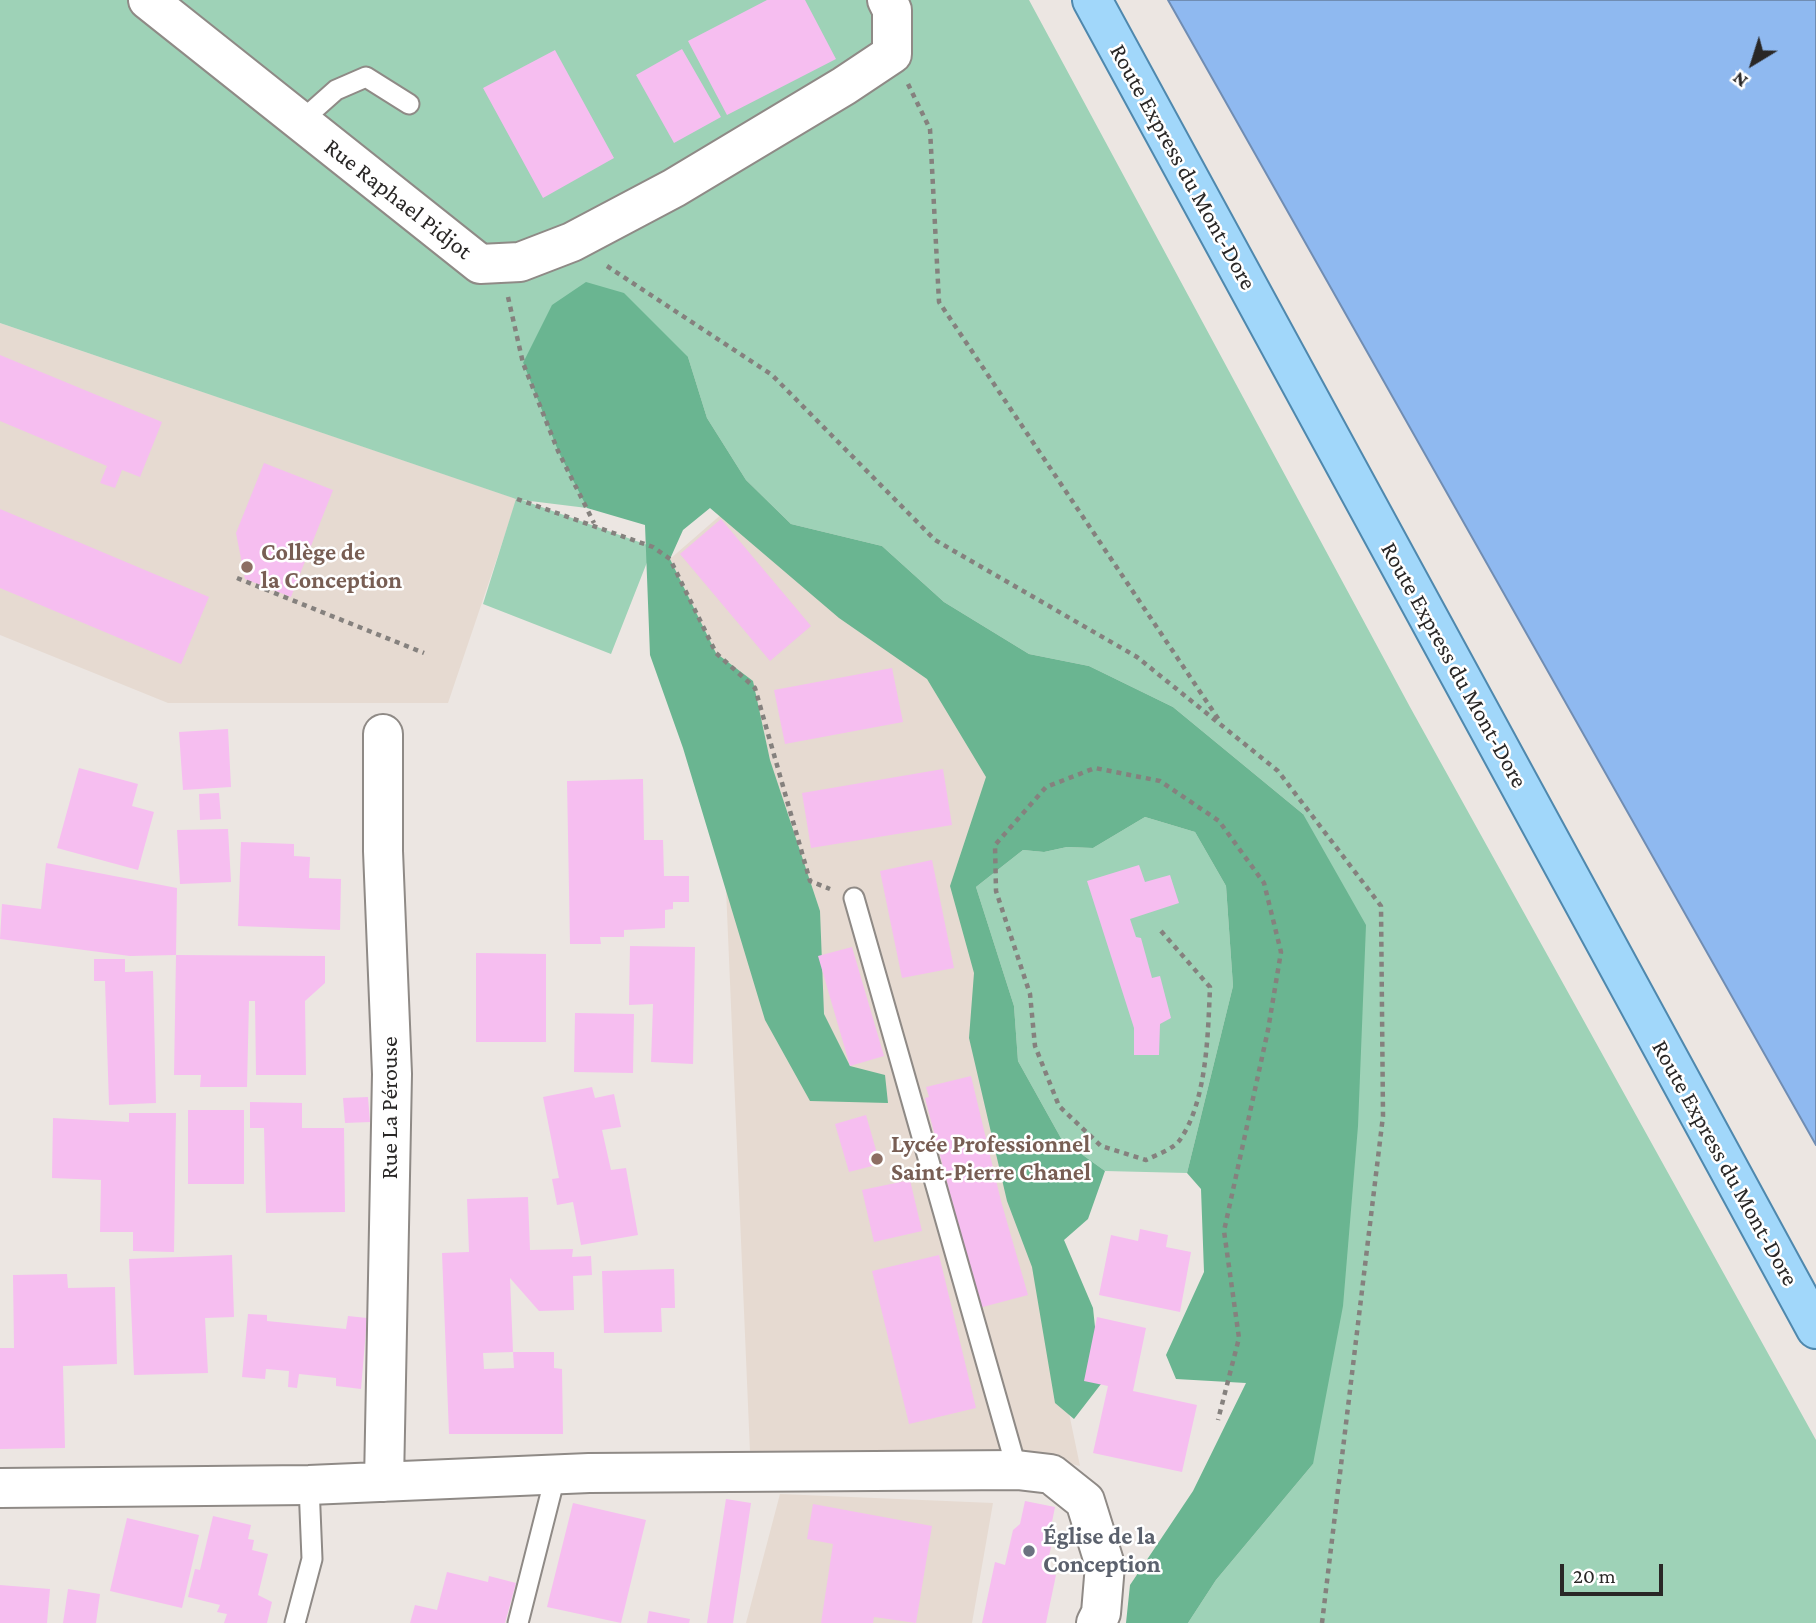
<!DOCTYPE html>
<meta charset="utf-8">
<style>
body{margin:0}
#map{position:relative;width:1816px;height:1623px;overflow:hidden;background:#ece6e2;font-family:"Crimson Pro",serif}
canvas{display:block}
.north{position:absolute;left:1718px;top:28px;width:70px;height:70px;-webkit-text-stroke:5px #fff;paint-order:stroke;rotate:218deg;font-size:19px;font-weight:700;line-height:28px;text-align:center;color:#292726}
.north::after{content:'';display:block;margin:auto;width:24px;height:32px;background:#292726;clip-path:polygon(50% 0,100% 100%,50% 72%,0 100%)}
.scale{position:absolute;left:1560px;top:1564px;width:103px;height:32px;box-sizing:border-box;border:4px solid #292726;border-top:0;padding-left:9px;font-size:21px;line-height:24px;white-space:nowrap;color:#292726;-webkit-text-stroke:5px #fff;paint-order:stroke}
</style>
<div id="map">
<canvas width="1816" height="1623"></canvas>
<div class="north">N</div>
<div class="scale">20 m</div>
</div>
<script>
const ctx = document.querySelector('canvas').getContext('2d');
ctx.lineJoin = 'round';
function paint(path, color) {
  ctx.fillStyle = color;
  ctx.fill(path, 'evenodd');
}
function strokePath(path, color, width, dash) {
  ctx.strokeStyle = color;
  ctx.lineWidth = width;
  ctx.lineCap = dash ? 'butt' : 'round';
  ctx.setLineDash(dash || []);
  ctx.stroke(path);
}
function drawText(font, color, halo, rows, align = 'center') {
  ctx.font = font + ' "Crimson Pro",serif';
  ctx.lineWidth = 5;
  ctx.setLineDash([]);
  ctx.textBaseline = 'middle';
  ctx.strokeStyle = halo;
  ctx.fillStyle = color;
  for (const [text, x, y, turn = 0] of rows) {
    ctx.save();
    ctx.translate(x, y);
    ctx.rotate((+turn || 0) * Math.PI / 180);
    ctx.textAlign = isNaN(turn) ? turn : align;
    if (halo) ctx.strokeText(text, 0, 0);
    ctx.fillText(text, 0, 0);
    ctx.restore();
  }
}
paint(new Path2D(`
 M0,323L517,499L448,703H168L0,635Z
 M731,506L953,676L1007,795L956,869L1080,1466L1012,1450L750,1452L716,653L670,559Z
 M780,1494L993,1503L972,1623H746Z`), '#e6dad1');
paint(new Path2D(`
 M0,0H1029L1410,707L1816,1440V1623H1188L1216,1580L1313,1464L1303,814L1173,707L1089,666L1029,654L944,602L882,546L791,524L746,480L707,418L688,357L523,363L558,451L587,508L522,500L653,547L611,654L483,604L516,499L0,323Z
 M1145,817L1195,832L1226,886L1233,986L1187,1173L1105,1171L1062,1140L1018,1061L1014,1006L976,887L1023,850L1044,852L1067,847L1093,848Z`), '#9ed2b7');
paint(new Path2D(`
 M586,282L624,293L688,357L707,418L746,480L791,524L882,546L944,602L1029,654L1089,666L1173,707L1303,814L1366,925L1358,1126L1343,1306L1313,1464L1216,1580L1188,1623H1126L1130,1585L1193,1491L1246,1383L1176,1379L1166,1355L1204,1272L1201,1189L1187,1173L1233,986L1226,886L1195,832L1145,817L1093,848L1067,847L1044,852L1023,850L976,887L1014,1006L1018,1061L1062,1140L1105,1171L1088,1219L1064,1240L1093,1308L1101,1384L1074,1419L1055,1403L1032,1267L1007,1201L969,1038L974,973L950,886L986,777L927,679L839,618L710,508L683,530L670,559L716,653L753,681L770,760L820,911L824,1014L850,1066L885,1075L888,1103L810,1101L765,1020L683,748L650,655L645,525L587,508L558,451L523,363L552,305Z`), '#6ab591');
const water = new Path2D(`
 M1168,0H1816V1145Z`);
paint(water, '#8fb9f0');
strokePath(water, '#708db3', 2);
paint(new Path2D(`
 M767,0H805L836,59L727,115L688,41Z
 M682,49L721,117L674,143L636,75Z
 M555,50L614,158L543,198L483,88Z
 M0,355L162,422L140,477L122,470L115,488L100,483L107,466L0,421Z
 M264,463L333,490L291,597L245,579L236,533Z
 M0,509L209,597L181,664L0,588Z
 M721,519L811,626L770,661L680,554Z
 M892,668L903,722L785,744L774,690Z
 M228,729L231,787L183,790L179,732Z
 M79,768L138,784L132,806L154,812L138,870L57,848Z
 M943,769L952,825L811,848L802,793Z
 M643,779L644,840H663L664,876H689V902H673V909L665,910V928L624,930V937H600L601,944H570L567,781Z
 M219,793L221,819L200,820L199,794Z
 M228,829L231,882L180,884L177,830Z
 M241,842L294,844V856L310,857L309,878L341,879L340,930L238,926Z
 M932,860L954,968L902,978L880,871Z
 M46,863L177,888L176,955L130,956L0,939L2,904L41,909Z
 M1139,865L1145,882L1170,875L1179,903L1130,919L1136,937L1141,938L1152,978L1160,976L1171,1018L1160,1024L1159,1055H1134V1028L1087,881Z
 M630,946L695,947L693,1064L651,1062L653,1004L629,1005Z
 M852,947L884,1056L850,1066L818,956Z
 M476,953L546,954V1042H476Z
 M176,955L325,956V983L305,1001L306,1075H256L255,1001H249L247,1087H200L201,1075H174Z
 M94,959H125V972L153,971L156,1103L109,1105L105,981H94Z
 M575,1013L634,1014L633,1073L574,1072Z
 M971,1076L1001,1201L1028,1295L975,1309L963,1262H968L925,1098L929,1097L926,1087Z
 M592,1087L595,1098L614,1094L621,1127L602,1130L611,1170L626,1168L638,1235L581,1245L573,1202L557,1205L552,1179L559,1178L543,1097Z
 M368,1097L370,1122L345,1123L343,1098Z
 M250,1102L302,1103V1128H344L345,1212L266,1213L264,1128H250Z
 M188,1110H244V1184H188Z
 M129,1113H176L174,1252L133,1251V1232H100L101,1180L52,1178L53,1118L129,1122Z
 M866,1115L880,1164L849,1172L835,1124Z
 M910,1180L922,1231L874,1242L862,1190Z
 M528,1197L530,1250L573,1249L572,1257L591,1256L592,1275L573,1276L574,1310L539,1311L510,1278L513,1352L483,1353L484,1369L514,1368L513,1352H554V1368L562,1369L563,1434H449L442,1253L469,1252L467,1199Z
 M1140,1229L1168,1235L1166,1247L1191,1252L1180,1312L1099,1295L1111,1235L1138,1241Z
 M232,1255L234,1317L205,1318L208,1373L134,1375L129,1259Z
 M939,1255L976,1408L909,1424L872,1271Z
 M674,1269L675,1308H661L662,1332L604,1333L602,1271Z
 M67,1274L68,1288L115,1287L117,1364L63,1366L65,1448L0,1449V1348H14L13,1275Z
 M248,1314L267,1315V1321L346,1329L348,1316L367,1318L361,1389L336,1386V1378L299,1374L297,1388L288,1387L289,1371L266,1369L265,1379L242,1377Z
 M1097,1317L1146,1328L1133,1391L1197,1405L1182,1472L1093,1453L1108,1386L1084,1381Z
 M726,1499L751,1503L733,1623H707Z
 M1025,1501L1055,1507L1050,1532L1053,1539L1045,1573L1056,1575L1046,1623H982L995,1562L1005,1565L1013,1530L1020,1524Z
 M573,1503L646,1520L621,1623L547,1607Z
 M813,1504L932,1526L916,1623L874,1617L873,1623H821L833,1544L807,1539Z
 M213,1516L251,1525L248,1539L254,1540L252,1550L268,1554L258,1595L272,1602L267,1623H224L227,1614L217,1612L220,1605L188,1597L195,1569L200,1570Z
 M127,1518L199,1535L182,1608L110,1591Z
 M447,1572L488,1582L489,1576L516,1583L505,1623H410L415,1605L437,1610Z
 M0,1585L50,1589L47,1623H0Z
 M68,1589L100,1594L96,1623H63Z
 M649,1611L690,1619L689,1623H647Z`), '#f6bef0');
const service = new Path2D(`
 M300,122L336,90L366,77L409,104
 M854,898L1017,1470
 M295,1623L312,1559L309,1485
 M518,1623L556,1473`);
const minor = new Path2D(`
 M148,0L480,264L520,262L572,242L674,188L844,86L892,54V10L887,0
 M383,734V851L392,1074L384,1482
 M0,1488L309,1485L589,1473L1017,1470L1051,1474L1085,1501L1105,1565L1101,1613L1096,1623`);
const primary = new Path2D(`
 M1092,0L1816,1329`);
strokePath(service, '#8f8a86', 23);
strokePath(minor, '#8f8a86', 42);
strokePath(primary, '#4f88ad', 42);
strokePath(new Path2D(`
 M908,84L930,129L939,302L1221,723
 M607,266L772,375L935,540L1137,657L1278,771L1381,906L1383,1116L1322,1623
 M508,297L523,363L558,451L594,523
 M517,499L653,547L670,559L716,653L755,688L810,881L830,889
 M237,578L424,653
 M1161,931L1210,987C1208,1033 1207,1103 1179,1141C1173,1149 1156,1155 1146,1160L1101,1146L1059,1106L1035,1046L1030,994L996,891L995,845L1046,787L1095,768L1160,781L1219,821L1264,883L1281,952L1268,1030L1224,1231L1239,1338L1218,1420`), '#85817e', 4.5, [5, 5]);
strokePath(service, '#fff', 19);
strokePath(minor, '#fff', 38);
strokePath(primary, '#a1d7fa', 38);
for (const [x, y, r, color] of [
 [247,567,7,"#8d6e63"],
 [877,1159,7,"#8d6e63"],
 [1029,1551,7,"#6b7280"]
]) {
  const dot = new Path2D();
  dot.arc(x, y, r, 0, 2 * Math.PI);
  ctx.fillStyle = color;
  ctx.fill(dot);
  strokePath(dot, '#fff', 2.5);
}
drawText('24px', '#292726', '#fff', [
 ["Route Express du Mont-Dore",1183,167,61],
 ["Rue Raphael Pidjot",398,199,38],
 ["Route Express du Mont-Dore",1454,665,61],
 ["Rue La Pérouse",390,1108,-90],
 ["Route Express du Mont-Dore",1725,1163,61]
]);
drawText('bold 24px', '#785e54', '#fff', [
 ["Collège de",261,553],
 ["la Conception",261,581],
 ["Lycée Professionnel",891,1145],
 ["Saint-Pierre Chanel",891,1173]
], 'left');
drawText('bold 24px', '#5b616d', '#fff', [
 ["Église de la",1043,1537],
 ["Conception",1043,1565]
], 'left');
</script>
